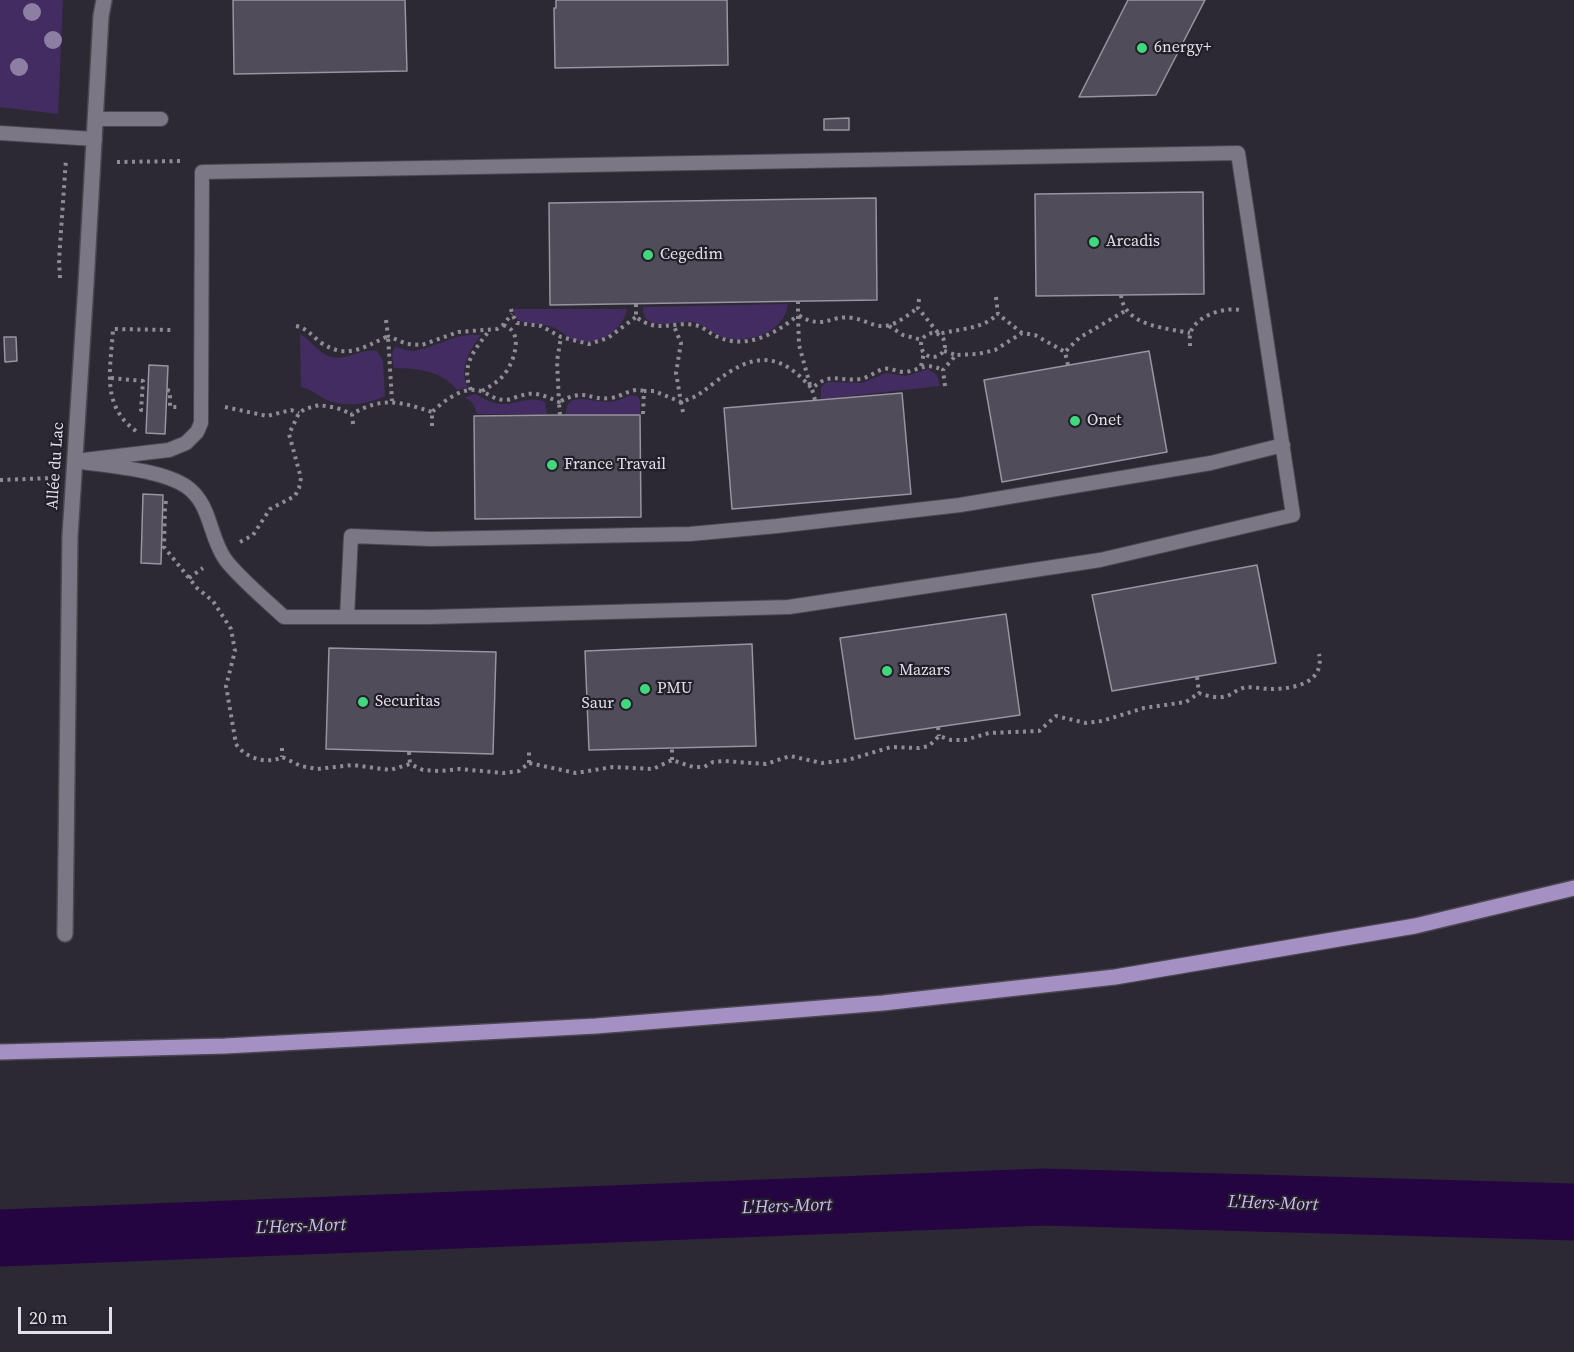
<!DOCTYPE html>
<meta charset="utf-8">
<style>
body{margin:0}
#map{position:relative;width:1574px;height:1352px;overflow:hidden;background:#2d2934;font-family:"Source Serif 4",serif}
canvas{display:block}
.scale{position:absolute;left:18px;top:1307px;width:94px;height:27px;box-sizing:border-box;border:3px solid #e2e0e8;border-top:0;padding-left:8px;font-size:18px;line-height:21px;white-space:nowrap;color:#e2e0e8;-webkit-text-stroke:4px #231f2a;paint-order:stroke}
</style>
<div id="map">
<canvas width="1574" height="1352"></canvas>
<div class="scale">20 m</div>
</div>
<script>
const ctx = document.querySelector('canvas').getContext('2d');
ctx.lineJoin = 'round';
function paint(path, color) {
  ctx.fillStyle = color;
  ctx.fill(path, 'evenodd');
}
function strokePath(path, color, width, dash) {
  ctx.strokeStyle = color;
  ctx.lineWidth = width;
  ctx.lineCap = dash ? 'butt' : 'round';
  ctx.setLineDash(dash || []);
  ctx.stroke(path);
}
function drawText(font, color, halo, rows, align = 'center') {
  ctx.font = font + ' "Source Serif 4",serif';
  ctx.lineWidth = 4.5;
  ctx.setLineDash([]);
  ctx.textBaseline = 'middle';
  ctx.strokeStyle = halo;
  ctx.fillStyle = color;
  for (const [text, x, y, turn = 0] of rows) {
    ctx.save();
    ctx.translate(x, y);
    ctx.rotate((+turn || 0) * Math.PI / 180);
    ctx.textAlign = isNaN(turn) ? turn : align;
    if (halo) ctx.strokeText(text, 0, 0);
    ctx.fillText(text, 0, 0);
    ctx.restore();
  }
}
paint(new Path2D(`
 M0,0H63L58,114L0,107Z
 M788,304C785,333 746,345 722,337C711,333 704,324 693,322C678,320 642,334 643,307Z
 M513,309H627C622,333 596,348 572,339C565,336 560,329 552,327C542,323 530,325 520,321L516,318Z
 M300,334C310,339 316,350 326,355C346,364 359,348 377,351L383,361L385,396C368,404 345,408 327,400C318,396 312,389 301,387Z
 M468,335H481C470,349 458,370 468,387L457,390C443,371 417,368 394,368L392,354L395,347C401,348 407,351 413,351C431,349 449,337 468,335Z
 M928,369L937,375L940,386L821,399V387L827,382L862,383L886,373L906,376Z
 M474,394C483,397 491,404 501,404C517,405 529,395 545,402L547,414H477C475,407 472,399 464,398Z
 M631,395L637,396L640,400V414H566C565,389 595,403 608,402C616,402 624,398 631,395Z`), '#432c61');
strokePath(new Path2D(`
 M0,1238L1043,1197L1574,1212`), '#250442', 57);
const building = new Path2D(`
 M233,0H405L407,71L234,74Z
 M556,0H727L728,65L555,68L554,8H556Z
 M1128,0H1205L1156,95L1079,97Z
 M849,118V130H824V119Z
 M1203,192L1204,294L1036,296L1035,194Z
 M876,198L877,300L550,305L549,203Z
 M4,337H16L17,361L5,362Z
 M1149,351L1167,452L1002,482L984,380Z
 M149,365L168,366L165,434L146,433Z
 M902,393L911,494L732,509L724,408Z
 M560,415H640L641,517L475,519L474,416Z
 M143,494L163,495L161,564L141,563Z
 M1257,565L1276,663L1112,691L1092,595Z
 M1006,614L1020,715L855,739L840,638Z
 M752,644L756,746L589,750L585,651Z
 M329,648L496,652L493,754L326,749Z`);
paint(building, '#514c59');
strokePath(building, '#9993a2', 1.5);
const service = new Path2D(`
 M95,119H161
 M0,133L95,139
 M1238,153L1293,515L1100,560L789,607L429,617H284C267,601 238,577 225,559C209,536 211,504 187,487C161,469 106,466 75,461L169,450L186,443L197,432L201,423L202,172Z
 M347,617L351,536L431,539L690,534L777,526L960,505L1211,463L1283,445`);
const minor = new Path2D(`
 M65,934L70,536L86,284L101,16L104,0`);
const primary = new Path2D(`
 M0,1052L225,1046L596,1026L883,1003L1115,977L1415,926L1574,888`);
strokePath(service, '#4a4751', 16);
strokePath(minor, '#4a4751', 18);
strokePath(primary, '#4a4751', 18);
strokePath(new Path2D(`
 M117,162L184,161
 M60,278L59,260L66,159
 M1121,295C1124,326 1166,328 1190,333
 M996,297L998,314L1022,333
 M919,299L918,308L939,334C961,328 981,330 998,314
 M798,301V315C824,331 830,314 853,318C866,320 876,329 890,325C900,322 909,314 918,308
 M636,304V317C659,334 671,321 694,325C703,326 710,334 718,337C747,350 777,333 798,315
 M511,309L512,314L517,323L541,326L561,337L589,344L608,338L636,317
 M798,316L799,345L810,385
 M386,320L388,336L407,344L422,345L458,332L497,329L503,325L512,314
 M296,326C307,328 312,336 320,342C346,360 363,348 388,336L392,401
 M889,326L903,335L922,340
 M921 345a12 12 0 1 1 24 0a12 12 0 1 1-24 0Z
 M1190,346C1190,341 1189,335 1191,331C1198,315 1225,307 1240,310
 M944,351L956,355
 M1068,365L1065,352L1079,338L1125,311
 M921,366L924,353
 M111,378L143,381L141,410H147
 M945,386L943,370L956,355L978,354L995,350L1022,333L1035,335L1065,352
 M167,390L170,391V407H179
 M471,390C460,366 475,349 489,331
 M482,391C489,387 496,383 502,377C513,366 526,331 503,325
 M815,400L812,389C829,371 840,382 861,379C869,377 875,372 883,369C890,367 899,373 906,372C923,369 925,362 943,370
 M225,407L267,416L291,410L299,413
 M683,412L681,402C697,397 701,393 714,383C752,353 779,350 812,389
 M643,414L644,391H654L681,402L676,373L681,343L674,326
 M560,415L559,402C588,387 587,401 611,398C624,396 631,387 644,391
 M353,424L352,414C383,396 401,402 432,412
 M432,426V412C445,400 465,384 483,392C490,395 496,400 505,400C511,400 517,396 523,395C536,391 547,397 559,402L557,361L561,337
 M136,431C100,405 111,368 113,329L174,330
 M0,480L52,478
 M166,501L165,507L164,547L197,588L213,601L231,629L235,651L226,686L236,744C245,758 267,765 282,757L301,766L317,769L353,765L390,770L410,764L423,770L440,771L460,769L503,773L519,771L529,763L576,773L613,767L653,769L672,760L693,767H704L713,762L724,761L766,764L790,756L822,763L848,760L891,747L919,748L929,746L939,736L951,740H965L989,733L1039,731L1056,716L1086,723L1102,721L1144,708L1186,702L1199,693C1207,696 1218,699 1226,696C1232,695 1237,689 1243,688C1253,686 1262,689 1271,689C1294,689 1325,683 1319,654
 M240,542L253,535L270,509L295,496L299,488L301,478L289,434L299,413L305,409L319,405L337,408L352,414
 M189,578L203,568
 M1197,677L1199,693
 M938,727L939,736
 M282,748V757
 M409,752L410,764
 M672,760V748
 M529,763V752`), '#8f8c95', 4, [3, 4.5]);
strokePath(service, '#7c7785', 14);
strokePath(minor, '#7c7785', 15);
strokePath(primary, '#a590c4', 15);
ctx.fillStyle = '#8d7fa3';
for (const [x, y] of [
 [32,12],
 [53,40],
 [19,67]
]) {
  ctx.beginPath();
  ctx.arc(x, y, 9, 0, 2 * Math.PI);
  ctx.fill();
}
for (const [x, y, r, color] of [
 [1142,48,6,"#41d77c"],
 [1094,242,6,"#41d77c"],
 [648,255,6,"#41d77c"],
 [1075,421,6,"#41d77c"],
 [552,465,6,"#41d77c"],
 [887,671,6,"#41d77c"],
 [645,689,6,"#41d77c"],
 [363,702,6,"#41d77c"],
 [626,704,6,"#41d77c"]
]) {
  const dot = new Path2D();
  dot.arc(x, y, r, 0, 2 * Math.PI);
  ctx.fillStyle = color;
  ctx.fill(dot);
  strokePath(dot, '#231f2a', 2);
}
drawText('16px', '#e2e0e8', '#231f2a', [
 ["6nergy+",1154,48],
 ["Arcadis",1106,242],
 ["Cegedim",660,255],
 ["Onet",1087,421],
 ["France Travail",564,465],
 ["Mazars",899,671],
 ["PMU",657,689],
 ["Securitas",375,702],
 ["Saur",614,704,"right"]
], 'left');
drawText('16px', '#e2e0e8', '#231f2a', [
 ["Allée du Lac",56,466,-86]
]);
drawText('italic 18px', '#cfb9f2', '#231f2a', [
 ["L'Hers-Mort",1273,1204,2],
 ["L'Hers-Mort",787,1207,-2],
 ["L'Hers-Mort",301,1227,-2]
]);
</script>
